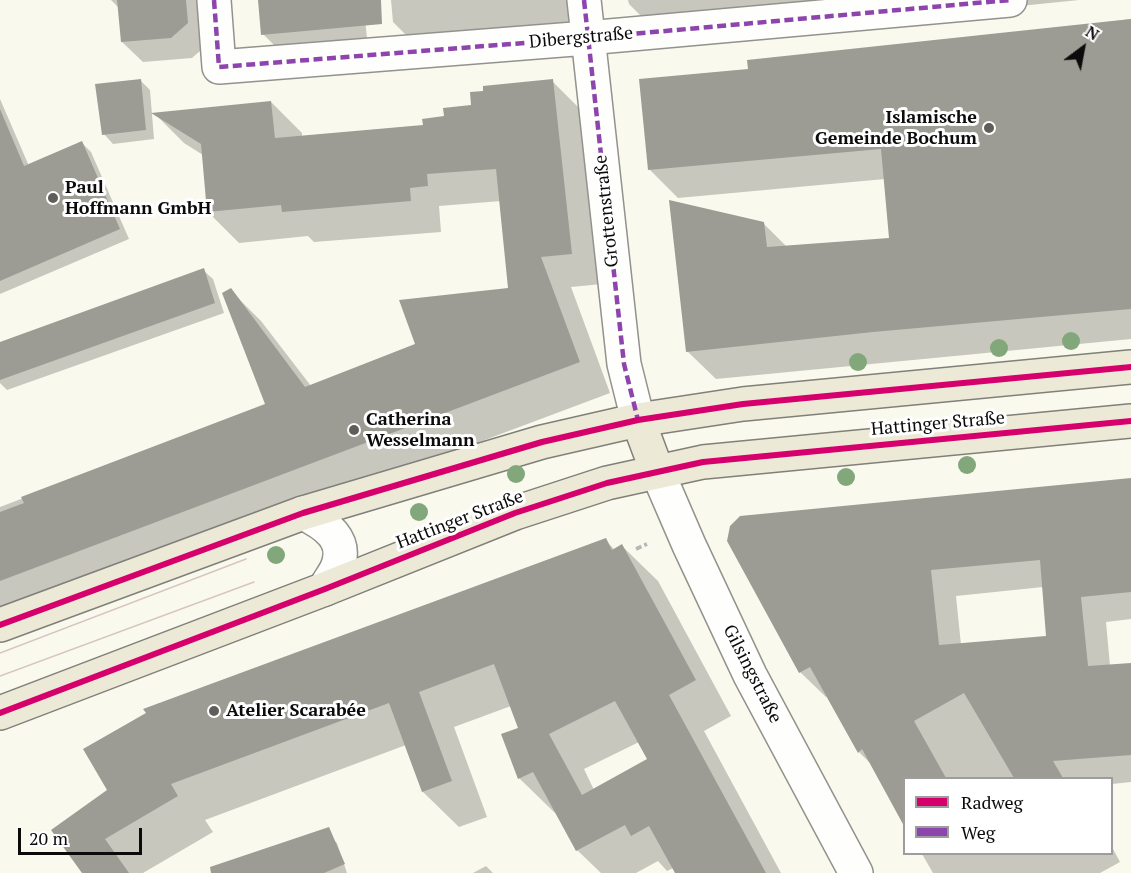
<!DOCTYPE html>
<meta charset="utf-8">
<style>
body{margin:0}
#map{position:relative;width:1131px;height:873px;overflow:hidden;background:#faf9ee;font-family:"PT Serif",serif}
canvas{display:block}
.legend{position:absolute;left:903px;top:777px;width:210px;height:78px;box-sizing:border-box;background:#fff;border:2px solid #9d9d9d;margin:0;padding:8px 10px;list-style:none;font-size:18px;color:#0b0b0b}
.legend li{display:flex;align-items:center;gap:12px;height:30px}
.legend b{width:30px;border:2px solid #9d9d9d}
.north{position:absolute;left:1053px;top:18px;width:60px;height:60px;-webkit-text-stroke:4px #fff;paint-order:stroke;rotate:32deg;font-size:16px;font-weight:700;line-height:24px;text-align:center;color:#0b0b0b}
.north::after{content:'';display:block;margin:auto;width:21px;height:27px;background:#0b0b0b;clip-path:polygon(50% 0,100% 100%,50% 72%,0 100%)}
.scale{position:absolute;left:18px;top:828px;width:124px;height:27px;box-sizing:border-box;border:3px solid #0b0b0b;border-top:0;padding-left:8px;font-size:18px;line-height:21px;white-space:nowrap;color:#0b0b0b;-webkit-text-stroke:4px #fff;paint-order:stroke}
</style>
<div id="map">
<canvas width="1131" height="873"></canvas>
<ul class="legend">
<li><b style="height:8px;background:#d6006c"></b>Radweg</li>
<li><b style="height:8px;background:#8e44ad"></b>Weg</li>
</ul>
<div class="north">N</div>
<div class="scale">20 m</div>
</div>
<script>
const ctx = document.querySelector('canvas').getContext('2d');
ctx.lineJoin = 'round';
function paint(path, color) {
  ctx.fillStyle = color;
  ctx.fill(path, 'evenodd');
}
function strokePath(path, color, width, dash) {
  ctx.strokeStyle = color;
  ctx.lineWidth = width;
  ctx.lineCap = dash ? 'butt' : 'round';
  ctx.setLineDash(dash || []);
  ctx.stroke(path);
}
function drawText(font, color, halo, rows, align = 'center') {
  ctx.font = font + ' "PT Serif",serif';
  ctx.lineWidth = 6;
  ctx.setLineDash([]);
  ctx.textBaseline = 'middle';
  ctx.strokeStyle = halo;
  ctx.fillStyle = color;
  for (const [text, x, y, turn = 0] of rows) {
    ctx.save();
    ctx.translate(x, y);
    ctx.rotate((+turn || 0) * Math.PI / 180);
    ctx.textAlign = isNaN(turn) ? turn : align;
    if (halo) ctx.strokeText(text, 0, 0);
    ctx.fillText(text, 0, 0);
    ctx.restore();
  }
}
paint(new Path2D(`
 M111,0H204L208,44L192,58L143,62L122,42L119,8Z
 M259,0H363L370,67L302,73L263,34Z
 M391,0H573L577,40L425,54L393,22Z
 M628,0H1079L667,42L629,4Z
 M1131,19V339L716,379L687,351L763,223L787,247L891,239L885,179L678,198L650,170L750,70Z
 M141,81L150,90L154,139L113,144L104,134Z
 M552,81L583,112L602,284L571,287L610,393L0,622V507L267,405L230,290L261,321L311,386L417,345L509,289L501,201L439,206L441,232L314,242L308,236L239,243L208,212L203,155L184,143L155,114L271,102L302,133V137L425,126L473,107Z
 M0,99L29,166L82,143L91,152L129,239L0,294Z
 M203,270L213,279L224,313L7,390L0,383V344Z
 M1131,480V619L1106,622L1110,666L1131,664V782L1112,784V778H904V822L873,766L859,752L828,696L826,697L800,672L728,540ZM1043,587L1048,638L961,645L956,596Z
 M605,540L615,550L622,546L658,581L731,716L704,731L781,873H676L673,868L667,871L658,861L636,873H601L577,850L557,812L555,813L519,778L520,729L511,706L454,727L487,817L459,827L423,792L406,745L205,820L213,832L143,873H84L53,831ZM639,742L649,760L594,790L584,769Z
 M324,830L337,843L347,873H256Z
 M1112,847L1120,862L1100,873H933L922,854H1112Z
 M486,866L493,873H473Z`), '#0003');
paint(new Path2D(`
 M117,0H186L188,23L171,38L121,42Z
 M258,0H381L382,24L261,35Z
 M1131,19V309L873,332L686,352L669,200L764,222L767,247L889,238L881,149L648,170L639,79L748,69L747,60Z
 M141,79L146,130L102,135L95,84Z
 M553,79L572,254L541,257L580,362L0,581V512L24,503L21,497L265,404L222,293L231,288L305,387L415,344L399,300L508,288L496,169L427,174L428,186L410,188L411,201L282,212L281,205L207,212L201,144L151,113L271,101L275,138L423,125L422,119L444,116L443,108L471,105L470,92L483,91V86Z
 M0,109L24,166L82,141L120,229L0,281Z
 M204,268L215,303L0,380V342Z
 M1131,478V592L1081,597L1088,666L1131,663V755L1053,761L1063,778H1014L964,693L914,721L946,778H904V826L862,749L858,753L810,667L799,673L727,541L730,526L740,516ZM1040,560L1046,636L939,645L931,570Z
 M606,538L612,550L622,544L696,680L669,695L766,873H675L649,826L631,836L625,825L576,851L533,772L518,779L501,734L518,728L494,664L419,692L452,781L422,792L389,703L171,784L178,796L105,839L129,873H82L51,830L107,790L83,749L146,713L143,709ZM615,701L647,759L582,795L549,734Z
 M329,827L345,864L324,873H211L210,867Z`), '#9c9b94');
const minor = new Path2D(`
 M214,0L219,67L587,38L1010,0
 M584,0L624,364L638,420
 M657,471L689,545L750,675L856,873
 M303,513C325,524 349,539 337,568C334,575 328,582 325,589`);
const major = new Path2D(`
 M638,420L657,471
 M0,625L303,513L542,442L638,420L743,404L1131,367
 M0,713L325,589L515,513L607,483L703,462L1131,421`);
strokePath(minor, '#93928d', 36);
strokePath(major, '#807f7a', 36);
strokePath(new Path2D(`
 M636,549L647,544`), '#b7b7b5', 4, [6, 3]);
strokePath(minor, '#fefefc', 33);
strokePath(major, '#ecead7', 33);
strokePath(new Path2D(`
 M0,653L246,559
 M0,676L254,582`), '#d7c5c2', 1.5);
strokePath(new Path2D(`
 M214,0L219,67L587,38L1010,0
 M584,0L624,364L638,420`), '#8e44ad', 4.5, [9, 4.5]);
strokePath(new Path2D(`
 M0,625L303,513L542,442L638,420L743,404L1131,367
 M0,713L325,589L515,513L607,483L703,462L1131,421`), '#d6006c', 6);
ctx.fillStyle = '#82a77a';
for (const [x, y] of [
 [1071,341],
 [999,348],
 [858,362],
 [967,465],
 [516,474],
 [846,477],
 [419,512],
 [276,555]
]) {
  ctx.beginPath();
  ctx.arc(x, y, 9, 0, 2 * Math.PI);
  ctx.fill();
}
for (const [x, y, r, color] of [
 [989,128,6,"#5f5e5a"],
 [53,198,6,"#5f5e5a"],
 [354,430,6,"#5f5e5a"],
 [214,711,6,"#5f5e5a"]
]) {
  const dot = new Path2D();
  dot.arc(x, y, r, 0, 2 * Math.PI);
  ctx.fillStyle = color;
  ctx.fill(dot);
  strokePath(dot, '#fff', 2);
}
drawText('18px', '#0b0b0b', '#fff', [
 ["Dibergstraße",581,38,-5],
 ["Grottenstraße",607,211,-96],
 ["Hattinger Straße",938,424,-5],
 ["Hattinger Straße",460,520,-21],
 ["Gilsingstraße",752,674,63]
]);
drawText('bold 18px', '#0b0b0b', '#fff', [
 ["Islamische",977,118,"right"],
 ["Gemeinde Bochum",977,139,"right"],
 ["Paul",65,188],
 ["Hoffmann GmbH",65,209],
 ["Catherina",366,420],
 ["Wesselmann",366,441],
 ["Atelier Scarabée",226,711]
], 'left');
</script>
